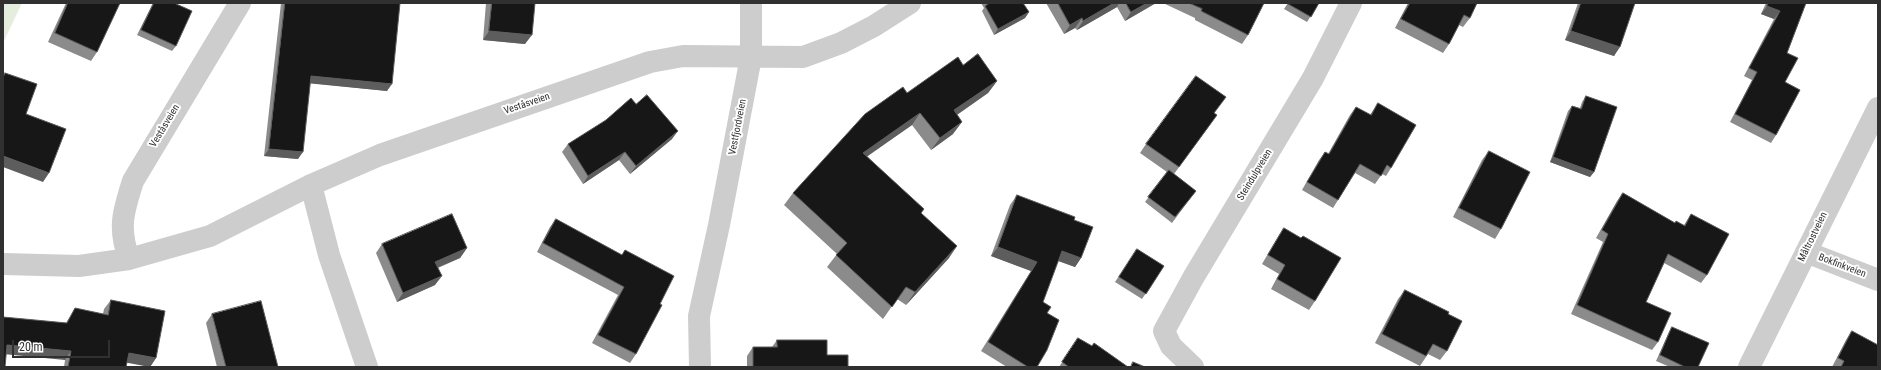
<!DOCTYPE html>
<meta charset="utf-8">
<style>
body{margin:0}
#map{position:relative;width:1881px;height:370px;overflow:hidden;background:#fff;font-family:"Roboto Condensed",sans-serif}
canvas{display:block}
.frame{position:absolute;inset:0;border:4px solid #303030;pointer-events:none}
.scale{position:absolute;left:12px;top:340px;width:98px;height:18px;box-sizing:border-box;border:2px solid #303030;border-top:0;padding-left:5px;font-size:12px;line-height:14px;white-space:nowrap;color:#303030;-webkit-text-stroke:3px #fff;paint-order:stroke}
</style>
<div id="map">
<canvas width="1881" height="370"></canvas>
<div class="frame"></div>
<div class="scale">20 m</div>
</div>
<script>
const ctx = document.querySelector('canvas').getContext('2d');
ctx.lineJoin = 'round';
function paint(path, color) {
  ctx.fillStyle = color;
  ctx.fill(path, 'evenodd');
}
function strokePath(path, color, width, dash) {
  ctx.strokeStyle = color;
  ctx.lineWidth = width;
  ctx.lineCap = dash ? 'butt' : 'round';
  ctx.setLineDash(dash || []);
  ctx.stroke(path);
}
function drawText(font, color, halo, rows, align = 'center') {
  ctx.font = font + ' "Roboto Condensed",sans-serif';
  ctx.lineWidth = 4;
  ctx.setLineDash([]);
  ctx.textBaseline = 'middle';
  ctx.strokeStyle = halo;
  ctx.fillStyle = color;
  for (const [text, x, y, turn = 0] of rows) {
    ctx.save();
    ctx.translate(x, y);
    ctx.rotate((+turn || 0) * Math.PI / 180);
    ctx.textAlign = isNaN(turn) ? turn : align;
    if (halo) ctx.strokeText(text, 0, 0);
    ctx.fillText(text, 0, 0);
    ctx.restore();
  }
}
paint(new Path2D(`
 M3,3H22L3,43Z`), '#e5eedd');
strokePath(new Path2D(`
 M311,185L329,255L367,367
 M1806,252L1878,280
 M129,259C118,228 123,212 133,181L240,3
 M3,264L79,266L129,259L210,236L311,185L380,155L650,62L683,56L803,57L841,43L874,26L910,3
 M700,367L699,316L719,225L751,57V3
 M1193,367L1171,346L1164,331L1193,278L1313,78L1351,3
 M1749,367L1878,108`), '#cdcdcd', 22);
paint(new Path2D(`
 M66,3H120L97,52L91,61L48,42Z
 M153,3H174L176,46L172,51L137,35Z
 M281,3H400L387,91L310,83L298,159L264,156Z
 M486,3H535L525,44L483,40Z
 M981,3H1023L1029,12L1025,18L994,35L982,11L984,8Z
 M1046,3H1156L1125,21L1117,7L1077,30L1075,28L1064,34Z
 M1163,3H1264L1248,35L1242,44L1195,20V18Z
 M1288,3H1319L1307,22L1284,9Z
 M1408,3H1477L1470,18L1463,27L1459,25L1449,44L1443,53L1395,28Z
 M1578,3H1635L1614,56L1565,40Z
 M1766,3H1806L1787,53L1785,82L1776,135L1771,143L1730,122L1752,80L1744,76L1774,19L1761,14Z
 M963,65L997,81L988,93L957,115L953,134L931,150L912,125L867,156L921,213L949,258L906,305L897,299L883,319L827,267L837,254L784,205L793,193L907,93Z
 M1586,96L1594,172L1590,177L1550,162L1568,111L1572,106L1580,108L1582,102Z
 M1378,103L1391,168L1386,176L1382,174L1375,184L1355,173L1338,200L1333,208L1302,190L1319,160L1325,152L1328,154L1350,115L1356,107L1370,115Z
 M636,104L672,139L630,174L619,160L583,184L562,152L568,144Z
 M1214,113L1217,115L1174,174L1196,191L1172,223L1145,202L1167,172L1140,153L1146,144Z
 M1489,151L1501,229L1495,239L1453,217L1482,160Z
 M1623,193L1675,223L1684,225L1691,214L1707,275L1701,283L1664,263L1646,302L1658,342L1652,350L1571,314L1603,242L1596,238L1617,201Z
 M1017,195L1074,220L1081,258L1075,267L1058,261L1043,302L1047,313L1037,367H1007L981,351L1031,271L991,256L1010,205Z
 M556,219L622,255L625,250L660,304L636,354L630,363L592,343L618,295L537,252L550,227Z
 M1284,228L1315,301L1309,310L1271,289L1279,274L1262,264L1278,237Z
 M382,244L467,248L460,258L438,268L435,285L397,302L376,253Z
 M1137,249L1164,266L1142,299L1115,282Z
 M1405,290L1448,314L1447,351L1440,360L1428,354L1420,366L1375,343L1398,299Z
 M111,300L156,358L150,367L127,362L126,367H64L65,360L3,317L66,323L75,308L103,314L104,309Z
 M212,314L278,367H217L206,323Z
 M1672,327L1698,367H1670L1656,361L1669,332Z
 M1852,331L1878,367H1832L1846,340Z
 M1078,338L1092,346L1128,367H1059Z
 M777,340L827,355L848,367H747V356L753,347H772Z`), '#8b8b8b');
paint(new Path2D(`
 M1114,3H1119L1117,7L1077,30L1083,21Z
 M1147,3H1156L1125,21L1131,12Z
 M1767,6L1780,11L1774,19L1761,14Z
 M1029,12L1025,18L994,35L998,29Z
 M1082,18L1075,28L1064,34L1070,25Z
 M489,31L532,35L525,44L483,40Z
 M1571,31L1620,47L1614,56L1565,40Z
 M311,76L392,84L387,91L306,83Z
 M997,81L988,93L945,123L954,110Z
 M920,113L912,125L855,165L863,153Z
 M962,122L953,134L931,150L940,138Z
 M678,131L672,139L630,174L636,166Z
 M269,149L303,152L298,159L264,156Z
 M625,152L619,160L583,184L588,176Z
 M3,156L49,173L43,182L3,167Z
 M1553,157L1594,172L1590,177L1550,162Z
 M957,246L949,258L906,305L915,292Z
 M998,247L1037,262L1031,271L991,256Z
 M467,248L460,258L429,271L435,262Z
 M1062,251L1081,258L1075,267L1056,260Z
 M442,276L435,285L397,302L403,293Z
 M7,345L71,351L65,360L3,354Z
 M129,353L156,358L150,367L123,362Z`), '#5d5d5d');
const building = new Path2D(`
 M68,3H120L97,52L55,33Z
 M154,3H174L192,11L176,46L141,30Z
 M285,3H400L392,84L311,76L303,152L269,149Z
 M492,3H535L532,35L489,31Z
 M988,3H1023L1029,12L998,29L985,6L988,4Z
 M1058,3H1114L1083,21L1082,18L1070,25Z
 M1126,3H1147L1131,12Z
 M1189,3H1264L1248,35L1201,11L1202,9Z
 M1289,3H1319L1311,17L1288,4Z
 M1410,3H1477L1470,18L1464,15L1449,44L1401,19Z
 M1581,3H1635L1620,47L1571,31Z
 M1768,3H1806L1787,53L1798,58L1785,82L1800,90L1776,135L1735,114L1757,72L1749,68L1780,11L1767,6Z
 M978,54L997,81L954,110L962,122L940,138L920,113L863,153L924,209L921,213L957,246L915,292L906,287L892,307L836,255L847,243L793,193L865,114L903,87L907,93L958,57L963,65Z
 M5,73L37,84L26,114L66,129L49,173L3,156V78Z
 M1196,76L1226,97L1214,113L1217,115L1179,167L1146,144Z
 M647,95L678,131L636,166L625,152L588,176L568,144L606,120L631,98L636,104Z
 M1586,96L1617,107L1594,172L1553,157L1572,106L1581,109Z
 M1378,103L1416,125L1391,168L1387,165L1381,176L1360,164L1338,200L1307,182L1325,152L1329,154L1356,107L1371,115Z
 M1489,151L1530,172L1501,229L1459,208Z
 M1169,170L1196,191L1175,217L1148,197Z
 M1623,193L1675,223L1676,221L1685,226L1691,214L1729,234L1707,275L1668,254L1646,302L1671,313L1658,342L1577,305L1608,234L1602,230Z
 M1017,195L1075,217L1074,220L1093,227L1081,258L1062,251L1043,302L1051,307L1047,313L1059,320L1047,350L1037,367H1028L988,342L1037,262L998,247Z
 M452,214L467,248L435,262L442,276L403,293L382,244Z
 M556,219L622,255L625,250L674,276L660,304L662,305L636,354L598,335L624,287L543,243Z
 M1284,228L1301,238L1303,236L1341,258L1315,301L1277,279L1285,265L1268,255Z
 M1137,249L1164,266L1146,294L1119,277Z
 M1405,290L1449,312L1448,314L1462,321L1447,351L1433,344L1426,356L1382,334Z
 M111,300L165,311L156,358L129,353L126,367H68L71,351L7,345L5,367H3V317L67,323L75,308L108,315Z
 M261,301L278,367H226L212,314Z
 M1672,327L1709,343L1698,367H1685L1660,355Z
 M1852,331L1878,345V367H1841L1844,361L1838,358Z
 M1078,338L1092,346L1094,343L1128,367H1069L1062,362Z
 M777,340H827V355H848V367H753V347H777Z
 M1133,362L1145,367H1131Z`);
paint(building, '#171717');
strokePath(building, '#5d5d5d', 1);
drawText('10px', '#303030', '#fff', [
 ["Veståsveien",527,104,-19],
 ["Veståsveien",165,126,-59],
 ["Vestfjordveien",738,127,-79],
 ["Steindulpveien",1255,175,-59],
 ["Måltrostveien",1813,237,-64],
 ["Bokfinkveien",1842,266,21]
]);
</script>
